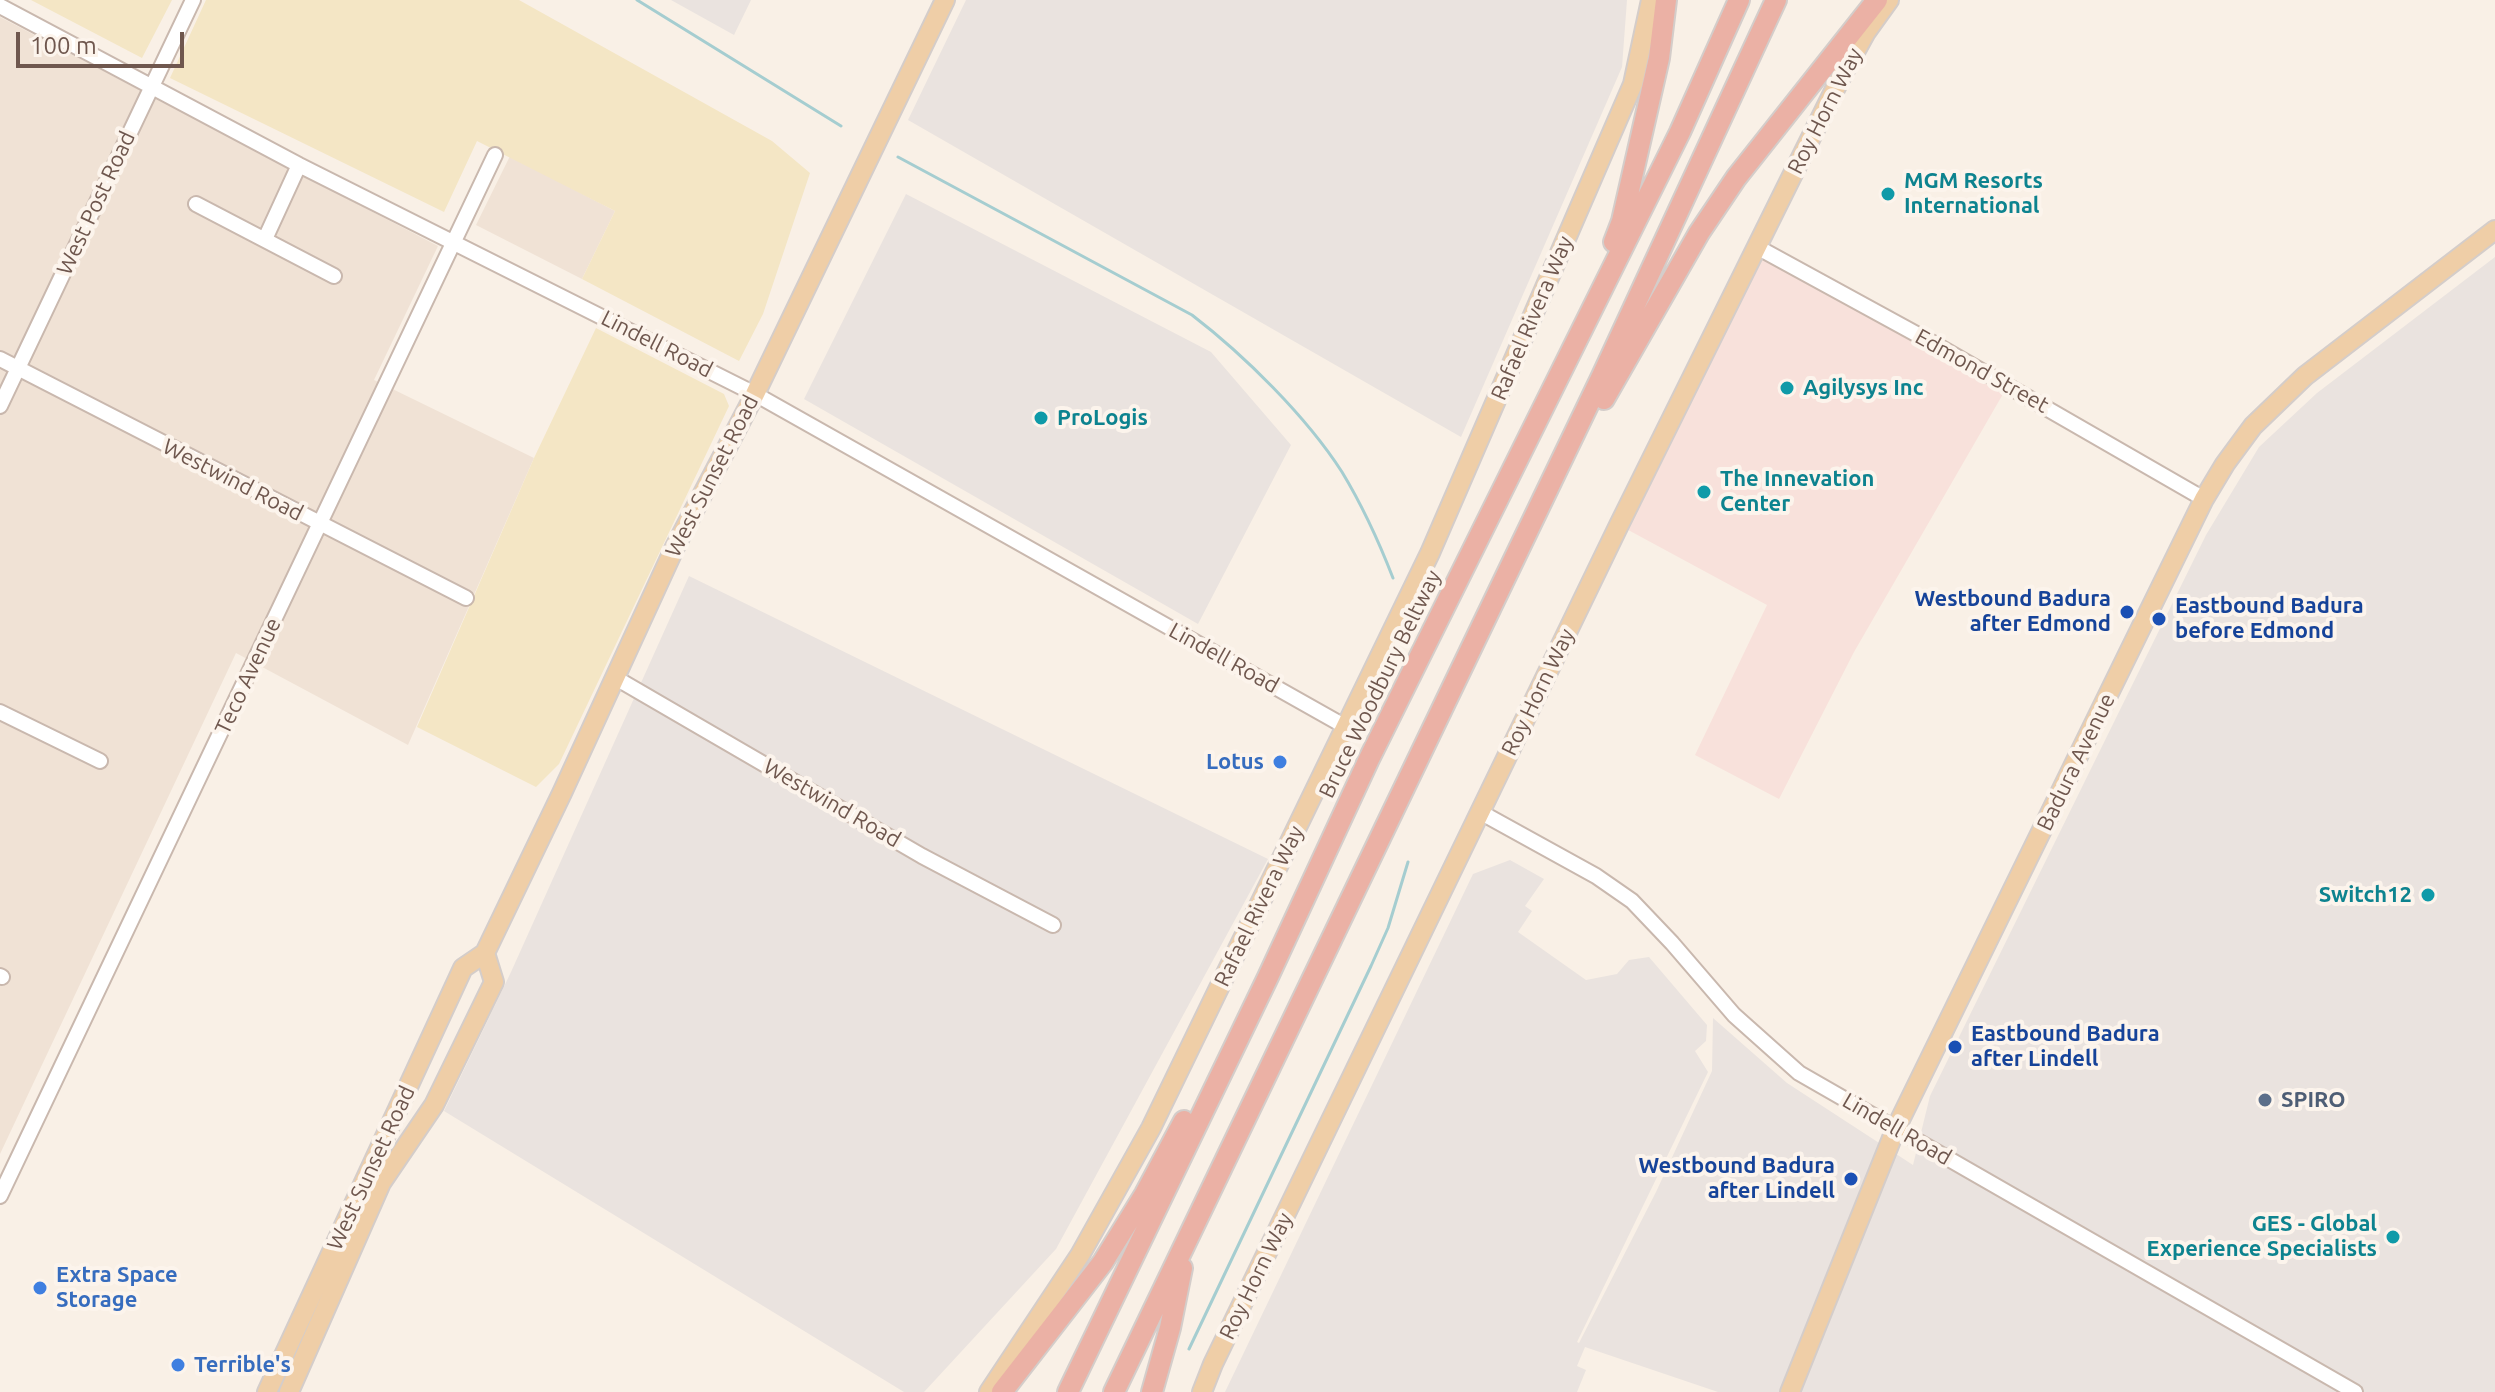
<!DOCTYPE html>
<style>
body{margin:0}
#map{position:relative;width:2495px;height:1392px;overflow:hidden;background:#f9f0e6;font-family:Ubuntu,sans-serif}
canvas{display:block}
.scale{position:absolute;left:16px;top:32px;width:168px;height:36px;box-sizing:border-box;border:4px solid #6f574e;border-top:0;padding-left:10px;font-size:24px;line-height:28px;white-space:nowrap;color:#6f574e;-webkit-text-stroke:6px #fcf4ec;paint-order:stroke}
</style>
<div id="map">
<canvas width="2495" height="1392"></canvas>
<div class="scale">100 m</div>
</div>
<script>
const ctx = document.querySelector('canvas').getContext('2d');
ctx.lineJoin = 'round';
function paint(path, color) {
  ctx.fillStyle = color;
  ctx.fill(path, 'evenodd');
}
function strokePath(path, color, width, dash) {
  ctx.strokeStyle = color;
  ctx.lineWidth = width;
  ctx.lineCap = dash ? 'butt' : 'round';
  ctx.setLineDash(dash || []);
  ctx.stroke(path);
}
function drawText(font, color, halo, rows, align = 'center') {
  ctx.font = font + ' Ubuntu,sans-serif';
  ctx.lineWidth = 8;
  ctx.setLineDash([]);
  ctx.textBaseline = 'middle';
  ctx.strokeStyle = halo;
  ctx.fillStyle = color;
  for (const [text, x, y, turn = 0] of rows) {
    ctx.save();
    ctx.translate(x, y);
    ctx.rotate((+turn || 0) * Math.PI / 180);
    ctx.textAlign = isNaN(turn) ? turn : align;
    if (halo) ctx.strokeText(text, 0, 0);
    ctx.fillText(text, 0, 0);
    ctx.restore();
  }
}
paint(new Path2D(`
 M0,17L438,246L374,380L534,458L408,745L236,653L0,1154Z
 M510,156L615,211L582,279L476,225Z`), '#f0e2d5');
paint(new Path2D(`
 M1757,247L2003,394L1854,652L1779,799L1695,755L1767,605L1619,525Z`), '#f8e1db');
paint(new Path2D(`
 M671,0H751L734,35Z
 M966,0H1627L1622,67L1461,437L908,120Z
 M906,194L1211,352L1291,445L1198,624L804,399Z
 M2495,257V1392H1718L1585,1347L1577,1366L1586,1370L1577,1392H1225L1473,874L1510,860L1544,879L1525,906L1532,911L1518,932L1586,980L1617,974L1629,960L1649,957L1707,1025L1706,1041L1695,1051L1708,1072L1577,1342L1579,1343L1656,1192L1712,1071L1713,1018L1787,1083L1913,1165L1930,1096L2206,535L2259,447L2317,393Z
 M689,576L1268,859L1056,1249L924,1392H904L444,1111L511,972Z`), '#eae3df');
paint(new Path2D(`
 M31,0H172L142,58Z
 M206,0H519L772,141L810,173L763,314L739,361L582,279L615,211L477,141L444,212L170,78Z
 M596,328L724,394L729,406L559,764L536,787L417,727L534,458Z`), '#f4e6c5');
strokePath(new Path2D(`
 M637,0L841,126
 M898,157L1192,315C1244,355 1306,416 1342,472C1362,505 1379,542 1393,578
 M1189,1349L1371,966L1388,928L1408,862`), '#a5cdd0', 3);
const minor = new Path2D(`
 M0,6L299,165L755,394L1346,727
 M196,204L334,276
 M265,239L299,165
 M1757,247L1940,347L2204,499
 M0,359L466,598
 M0,406L193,0
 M614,677L922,856L1053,925
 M0,712L100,761
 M1480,812L1596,876L1632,901L1672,943L1734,1015L1799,1073L2355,1392
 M0,976L2,977
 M0,1196L495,155`);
const major = new Path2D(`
 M267,1392L463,968L485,953L562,793L675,547L755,394L945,0
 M289,1392L381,1183L434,1105L494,982L485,953
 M989,1392L1080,1255L1151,1128L1430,553L1633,84L1651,0
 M1202,1392L1213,1364L1619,525L1839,81L1866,32L1889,0
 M1790,1392L1896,1128L2204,499L2225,464L2253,426L2305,376L2495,230`);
const highway = new Path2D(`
 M1614,242L1622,221L1659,58L1666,0
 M1604,399L1699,233L1736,178L1877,0
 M1002,1392L1103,1262L1145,1194L1184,1121
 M1068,1392L1268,977L1369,759L1680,132L1739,0
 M1114,1392L1602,376L1776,0
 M1152,1392L1170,1328L1182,1268`);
strokePath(minor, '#c9b8ae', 18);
strokePath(major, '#d4cdca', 22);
strokePath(highway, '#d4cdca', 24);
strokePath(minor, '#fff', 14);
strokePath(major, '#efcea7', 18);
strokePath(highway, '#ebb1a5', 20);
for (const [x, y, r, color] of [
 [1888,194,8,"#0f9aa8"],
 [1787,388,8,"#0f9aa8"],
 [1041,418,8,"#0f9aa8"],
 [1704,492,8,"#0f9aa8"],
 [2127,612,8,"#1a4fb4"],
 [2159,619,8,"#1a4fb4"],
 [1280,762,8,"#3f7fe0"],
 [2428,895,8,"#0f9aa8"],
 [1955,1047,8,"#1a4fb4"],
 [2265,1100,8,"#5c6f8a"],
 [1851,1179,8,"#1a4fb4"],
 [2393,1237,8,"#0f9aa8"],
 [40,1288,8,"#3f7fe0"],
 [178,1365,8,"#3f7fe0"]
]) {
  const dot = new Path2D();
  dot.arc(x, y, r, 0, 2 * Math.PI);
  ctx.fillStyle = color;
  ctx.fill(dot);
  strokePath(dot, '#fcf4ec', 3);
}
drawText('22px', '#6f574e', '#fcf4ec', [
 ["Roy Horn Way",1825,111,-63],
 ["West Post Road",96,203,-65],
 ["Rafael Rivera Way",1532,318,-67],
 ["Lindell Road",657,344,27],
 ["Edmond Street",1982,371,29],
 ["West Sunset Road",712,476,-63],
 ["Westwind Road",233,480,27],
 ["Lindell Road",1224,658,29],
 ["Teco Avenue",248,676,-65],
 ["Bruce Woodbury Beltway",1380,684,-64],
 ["Roy Horn Way",1538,692,-64],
 ["Badura Avenue",2076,762,-64],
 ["Westwind Road",832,803,30],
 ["Rafael Rivera Way",1259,906,-64],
 ["Lindell Road",1897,1129,30],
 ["West Sunset Road",371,1168,-65],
 ["Roy Horn Way",1256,1276,-64]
]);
drawText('bold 22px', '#0d838f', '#fcf4ec', [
 ["MGM Resorts",1904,181],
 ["International",1904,206],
 ["Agilysys Inc",1803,388],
 ["ProLogis",1057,418],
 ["The Innevation",1720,479],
 ["Center",1720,504],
 ["Switch12",2412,895,"right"],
 ["GES - Global",2377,1224,"right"],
 ["Experience Specialists",2377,1249,"right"]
], 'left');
drawText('bold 22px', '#164399', '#fcf4ec', [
 ["Westbound Badura",2111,599],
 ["after Edmond",2111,624],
 ["Eastbound Badura",2175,606,"left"],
 ["before Edmond",2175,631,"left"],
 ["Eastbound Badura",1971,1034,"left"],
 ["after Lindell",1971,1059,"left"],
 ["Westbound Badura",1835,1166],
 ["after Lindell",1835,1191]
], 'right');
drawText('bold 22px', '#366cbe', '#fcf4ec', [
 ["Lotus",1264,762,"right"],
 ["Extra Space",56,1275],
 ["Storage",56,1300],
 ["Terrible's",194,1365]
], 'left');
drawText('bold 22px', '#4e5e75', '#fcf4ec', [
 ["SPIRO",2281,1100]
], 'left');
</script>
